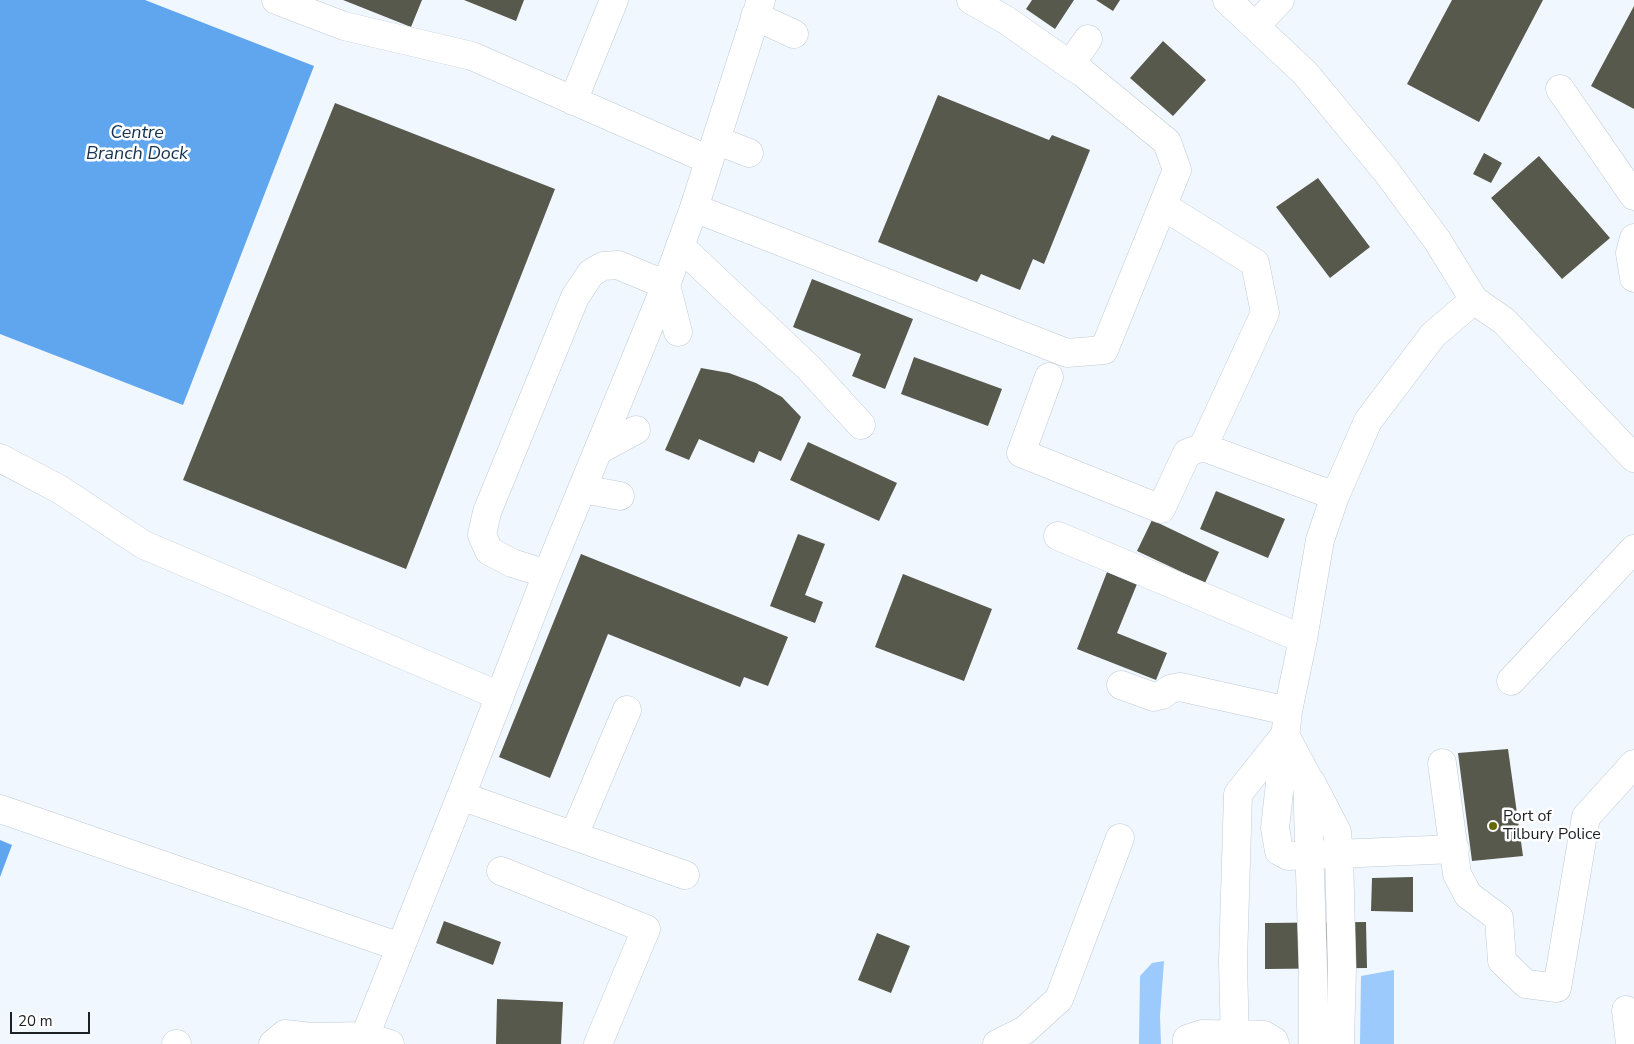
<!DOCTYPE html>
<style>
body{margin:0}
#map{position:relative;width:1634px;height:1044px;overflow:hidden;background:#f1f7fe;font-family:"Nunito Sans",sans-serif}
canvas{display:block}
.scale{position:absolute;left:10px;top:1012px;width:80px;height:22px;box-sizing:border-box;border:2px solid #1d2125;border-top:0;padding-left:6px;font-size:15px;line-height:18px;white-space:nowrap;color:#1d2125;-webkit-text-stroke:4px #fff;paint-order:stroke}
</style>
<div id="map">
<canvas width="1634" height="1044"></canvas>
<div class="scale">20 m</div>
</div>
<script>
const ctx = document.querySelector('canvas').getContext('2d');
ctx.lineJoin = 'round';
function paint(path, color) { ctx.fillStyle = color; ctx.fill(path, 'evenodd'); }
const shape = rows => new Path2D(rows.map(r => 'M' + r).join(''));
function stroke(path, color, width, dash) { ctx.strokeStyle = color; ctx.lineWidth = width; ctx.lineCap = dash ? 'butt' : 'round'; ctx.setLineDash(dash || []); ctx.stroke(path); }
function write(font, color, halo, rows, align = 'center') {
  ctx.font = font + ' "Nunito Sans",sans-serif'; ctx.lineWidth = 5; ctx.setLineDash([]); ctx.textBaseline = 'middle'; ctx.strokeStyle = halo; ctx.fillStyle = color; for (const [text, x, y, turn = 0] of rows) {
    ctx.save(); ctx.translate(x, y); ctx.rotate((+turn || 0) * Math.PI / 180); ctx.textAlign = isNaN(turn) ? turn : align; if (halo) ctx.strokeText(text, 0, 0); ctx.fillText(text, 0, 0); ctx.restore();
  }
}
paint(shape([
 [1164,961,1160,1016,1161,1044,1139,1044,1140,976,1152,963],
 [1394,970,1394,1044,1360,1044,1361,976]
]), '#9ccafc');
paint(shape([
 [0,0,145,0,314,66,183,405,0,334],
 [0,840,12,845,0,877]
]), '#5fa6ef');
paint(shape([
 [343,0,422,0,411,27],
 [464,0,524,0,516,21],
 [1032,0,1074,0,1055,29,1026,9],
 [1096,0,1120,0,1113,11],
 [1452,0,1543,0,1479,122,1407,84],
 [1634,6,1634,109,1591,86],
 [1163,41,1206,80,1173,116,1130,78],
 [938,95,1049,140,1052,135,1090,150,1044,264,1033,259,1020,290,981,274,977,282,878,242],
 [335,103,555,189,406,569,183,480],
 [1484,153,1502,163,1491,183,1473,174],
 [1539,156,1610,238,1562,279,1491,198],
 [1318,178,1370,247,1330,278,1276,207],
 [812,279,913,319,885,389,852,376,861,354,793,327],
 [914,357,1002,389,988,426,901,394],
 [701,368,729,373,756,383,782,397,801,417,781,461,759,451,754,463,699,439,689,460,665,450],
 [808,442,897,483,879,521,790,480],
 [1216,491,1285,519,1268,558,1200,529],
 [1152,520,1219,552,1205,583,1137,551],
 [798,534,825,544,805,595,823,602,815,623,770,606],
 [581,554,788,637,768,686,744,677,740,687,608,634,550,778,499,757],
 [1107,572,1137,584,1117,633,1167,653,1156,680,1077,649],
 [903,574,992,609,964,681,875,647],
 [1508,749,1523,856,1472,861,1458,753],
 [1413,877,1413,912,1371,911,1372,878],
 [444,921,501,942,493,965,436,943],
 [1366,922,1367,968,1265,969,1265,923],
 [877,933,910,946,891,993,858,980],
 [497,999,563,1002,561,1044,496,1044]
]), '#58594d');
const minor = shape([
 [276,0,344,26,472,56,709,160],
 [1227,0,1305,73,1386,171,1437,240,1474,300,1504,321,1634,458],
 [755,16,794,34],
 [1255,26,1280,0],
 [1070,65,1088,39],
 [1560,89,1634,196],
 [573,101,614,0],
 [716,140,749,153],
 [1163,206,1255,263,1265,313,1203,447,1335,496],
 [694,208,1067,353,1104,350,1177,170,1167,142,1083,73,1070,65,1006,20,971,0],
 [1634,238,1630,253,1634,278],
 [680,246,809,368,861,425],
 [1049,377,1021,453,1161,509,1187,453,1203,447],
 [599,450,636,430],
 [0,458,59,489,144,545,500,696],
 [582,489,620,496],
 [1058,536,1303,639],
 [547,574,512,563,489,551,482,535,487,512,575,297,591,273,603,266,618,265,666,285,678,332],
 [1511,681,1634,549],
 [1121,685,1154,697,1162,695,1170,689,1180,687,1288,711],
 [1285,735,1307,776,1313,969,1313,1044],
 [1442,763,1457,874,1468,895,1499,918,1502,961,1526,984,1557,988,1586,817,1634,764],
 [1311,782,1337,832,1339,855,1342,968,1340,1044],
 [461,796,685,875],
 [0,809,400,947],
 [574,835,627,710],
 [1455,849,1288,856,1279,851,1275,828,1288,711,1303,639,1320,540,1335,496,1368,421,1433,335,1474,300],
 [501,871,646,929,598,1044],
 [1626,1010,1630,1044],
 [176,1044,177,1044],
 [273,1044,285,1034,311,1037,365,1036,390,1044],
 [359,1044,365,1036,461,796,547,574,666,285,694,208,761,0],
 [997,1044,1025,1030,1059,999,1120,838],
 [1187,1044,1187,1039,1202,1034,1264,1035,1274,1041,1275,1044],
 [1235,1044,1233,961,1238,794,1285,735]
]);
stroke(minor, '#bfcad5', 29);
stroke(minor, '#fff', 28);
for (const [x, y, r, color] of [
 [1493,826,5,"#646702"]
]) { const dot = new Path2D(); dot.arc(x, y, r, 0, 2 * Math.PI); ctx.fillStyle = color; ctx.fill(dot); stroke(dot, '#fff', 2); }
write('16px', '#1d2125', '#fff', [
 ["Port of",1503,817],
 ["Tilbury Police",1503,835]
], 'left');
write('italic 18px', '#14324f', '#fff', [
 ["Centre",137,134],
 ["Branch Dock",137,155]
]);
</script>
